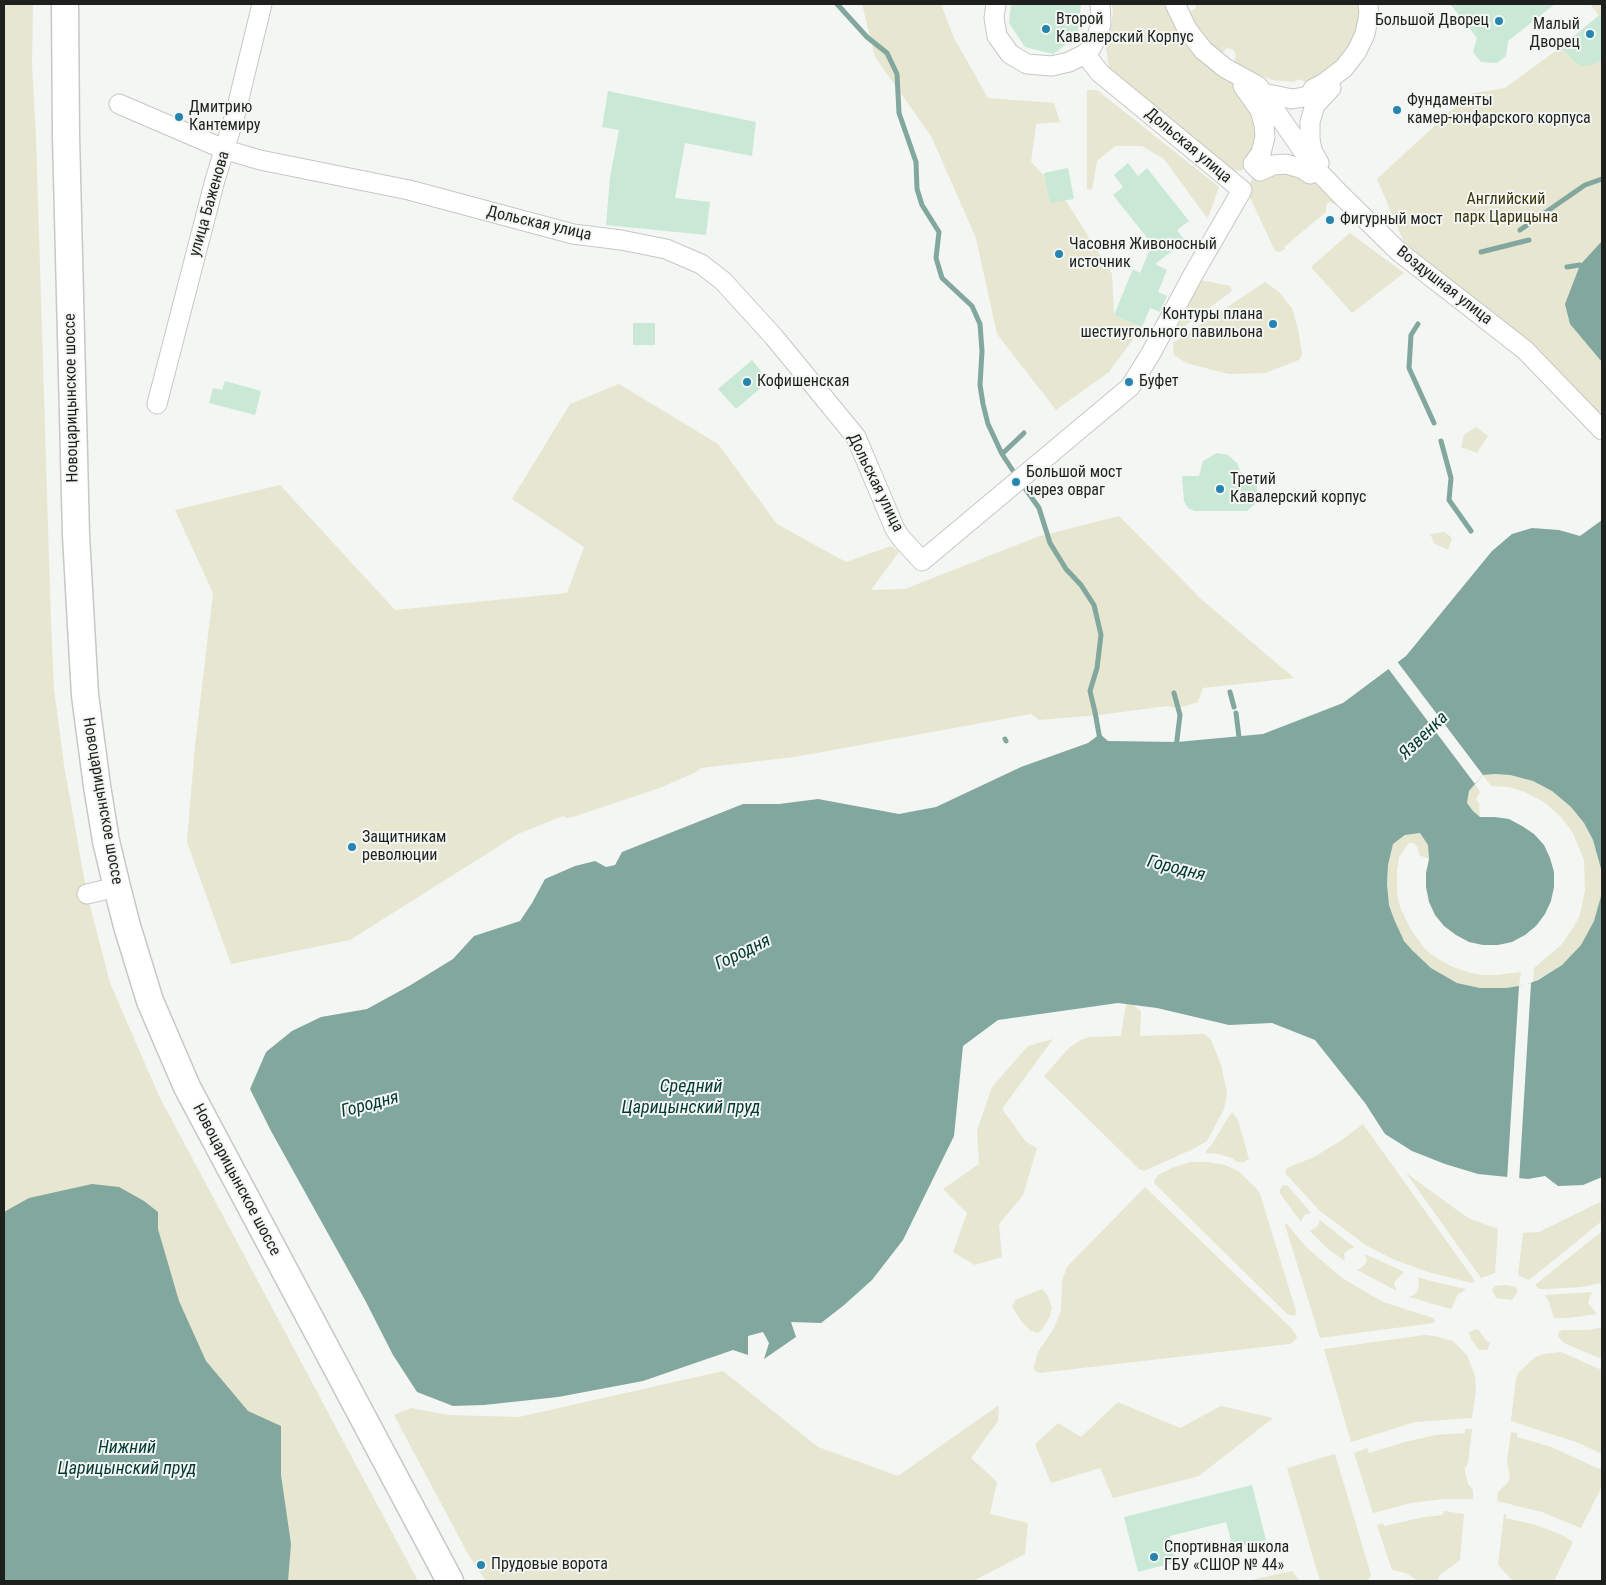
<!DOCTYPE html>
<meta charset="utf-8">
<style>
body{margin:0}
#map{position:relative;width:1606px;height:1585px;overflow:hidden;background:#f3f6f2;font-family:"Roboto Condensed",sans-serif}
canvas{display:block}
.frame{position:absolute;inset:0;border:5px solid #1e201e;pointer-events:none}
</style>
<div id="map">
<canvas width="1606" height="1585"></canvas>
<div class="frame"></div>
</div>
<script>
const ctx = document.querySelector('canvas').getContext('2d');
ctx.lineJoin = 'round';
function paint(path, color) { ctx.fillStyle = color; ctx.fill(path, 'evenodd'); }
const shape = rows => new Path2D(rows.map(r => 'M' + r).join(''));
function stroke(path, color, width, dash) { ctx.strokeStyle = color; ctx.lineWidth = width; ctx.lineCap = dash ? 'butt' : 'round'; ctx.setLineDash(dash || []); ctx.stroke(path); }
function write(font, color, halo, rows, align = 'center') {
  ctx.font = font + ' "Roboto Condensed",sans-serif'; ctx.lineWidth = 4; ctx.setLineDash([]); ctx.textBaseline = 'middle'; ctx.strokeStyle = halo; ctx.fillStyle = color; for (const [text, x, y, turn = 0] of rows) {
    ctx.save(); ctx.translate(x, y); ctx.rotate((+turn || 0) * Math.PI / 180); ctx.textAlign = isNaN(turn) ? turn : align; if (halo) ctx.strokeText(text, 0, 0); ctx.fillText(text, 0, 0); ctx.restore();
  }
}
paint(shape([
 [4,4,33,4,32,64,36,138,51,623,54,689,64,765,87,894,110,983,159,1096,418,1581,4,1581],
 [862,4,941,4,954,38,988,98,1054,103,1060,122,1036,124,1031,162,1061,193,1112,274,1114,315,1142,327,1109,372,1056,410,997,334,976,238,931,136,875,57],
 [1112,4,1168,4,1234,83,1264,125,1246,168,1240,171,1232,170,1109,68,1106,48,1110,35,1113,12],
 [1195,4,1360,4,1361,16,1357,36,1350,50,1328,71,1305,82,1299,79,1294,82,1272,80,1233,63,1236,56,1234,50,1227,48,1220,55,1205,40,1187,14,1196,8],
 [1590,4,1602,4,1602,430,1406,247,1377,179,1469,94,1505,88,1561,47,1599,15],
 [1087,90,1097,90,1219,187,1208,218,1204,214,1164,159,1142,146,1115,146,1097,161,1092,189,1087,190],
 [1260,171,1310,174,1336,204,1336,205,1330,202,1326,204,1326,212,1284,247,1285,249,1280,252,1275,251,1274,249,1247,191,1249,185,1254,177],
 [1350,233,1404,273,1352,313,1311,267],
 [1195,279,1230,286,1232,291,1170,337],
 [1265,282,1279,292,1292,308,1298,329,1302,354,1299,360,1265,373,1229,374,1186,363,1174,355,1173,343],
 [619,384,718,444,777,524,846,562,891,546,899,552,871,590,905,589,1037,537,1119,516,1201,599,1294,678,1203,688,1198,702,1178,708,1167,706,1099,715,1039,720,1031,714,794,757,701,768,694,773,662,787,576,816,567,818,563,816,518,834,350,940,231,964,187,842,195,746,213,593,175,510,280,485,395,610,567,593,584,547,512,499,570,404],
 [1476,427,1488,436,1477,453,1461,447,1464,435],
 [1445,532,1452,538,1448,550,1435,544,1430,534],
 [1495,774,1510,775,1533,781,1552,791,1571,807,1584,823,1593,840,1601,869,1601,896,1594,921,1581,945,1562,965,1533,982,1534,968,1561,945,1573,928,1580,915,1585,890,1584,860,1573,833,1561,817,1544,802,1525,792,1509,787,1491,786,1483,775],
 [1475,784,1480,792,1476,799,1479,803,1480,817,1473,811,1467,803,1469,791],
 [1420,833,1428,844,1429,859,1419,855,1418,848,1414,843,1409,843,1399,857,1397,870,1397,893,1400,907,1411,930,1425,949,1436,958,1453,967,1470,973,1483,975,1496,975,1521,972,1519,986,1506,988,1480,988,1457,983,1431,968,1412,950,1404,941,1394,919,1389,905,1387,884,1388,865,1393,844,1406,835],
 [1127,998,1141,1012,1140,1036,1205,1034,1211,1040,1221,1065,1227,1093,1224,1109,1207,1141,1193,1149,1144,1171,1139,1169,1044,1076,1070,1047,1081,1040,1090,1037,1121,1036],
 [1053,1039,1002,1109,1026,1142,1037,1148,1023,1195,999,1224,1002,1257,975,1265,953,1252,967,1213,943,1189,979,1164,977,1131,992,1087,1028,1046],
 [1233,1113,1238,1120,1249,1159,1244,1162,1237,1162,1232,1158,1219,1154,1206,1153,1206,1151,1213,1143,1230,1114],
 [1363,1124,1475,1281,1472,1283,1428,1272,1395,1260,1367,1246,1320,1211,1285,1173,1286,1169,1289,1167,1314,1157,1342,1140],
 [1190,1162,1208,1162,1225,1165,1238,1171,1256,1188,1260,1194,1296,1311,1295,1316,1287,1314,1155,1184,1154,1182,1158,1175,1172,1168],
 [1406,1173,1468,1218,1498,1229,1495,1273,1481,1278],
 [1283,1185,1288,1186,1311,1213,1304,1215,1301,1222,1279,1192],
 [1145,1187,1291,1328,1297,1336,1296,1339,1292,1343,1289,1344,1039,1373,1034,1370,1034,1366,1038,1352,1053,1330,1061,1311,1062,1281,1067,1267],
 [1602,1201,1602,1221,1529,1280,1518,1275,1523,1233,1539,1232],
 [1320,1220,1354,1247,1347,1251,1344,1254,1345,1261,1328,1249,1310,1231,1318,1226],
 [1286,1223,1306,1247,1342,1278,1383,1302,1433,1318,1435,1321,1433,1323,1320,1338,1285,1225],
 [1602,1231,1602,1283,1581,1287,1546,1289,1539,1289,1535,1285],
 [1365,1254,1404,1272,1395,1281,1394,1285,1397,1291,1357,1270,1362,1267,1366,1263,1367,1260],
 [1417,1277,1439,1283,1466,1289,1458,1294,1451,1309,1409,1297,1415,1294,1418,1290,1419,1281],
 [1506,1285,1516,1287,1518,1291,1512,1300,1496,1298,1492,1290,1495,1286],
 [1042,1289,1048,1296,1052,1308,1050,1316,1043,1328,1038,1333,1031,1331,1022,1322,1012,1307,1015,1300],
 [1593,1292,1590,1296,1588,1303,1597,1314,1568,1318,1554,1318,1549,1302,1545,1295],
 [1602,1327,1602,1359,1564,1343,1558,1336,1558,1333,1562,1330,1589,1330],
 [1478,1329,1485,1339,1490,1343,1487,1350,1479,1350,1471,1339,1469,1332],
 [1425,1335,1435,1336,1453,1341,1467,1355,1475,1376,1476,1391,1472,1418,1415,1422,1351,1442,1324,1349],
 [1561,1352,1602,1370,1602,1454,1579,1443,1511,1421,1516,1378,1519,1372,1534,1358,1543,1354],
 [723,1371,818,1447,898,1476,999,1405,998,1421,971,1458,997,1482,990,1514,1028,1523,1025,1554,973,1581,486,1581,469,1556,394,1415,411,1408,448,1415,519,1417],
 [1118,1402,1180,1428,1221,1406,1273,1418,1199,1476,1113,1498,1100,1468,1051,1483,1035,1444,1058,1423,1081,1437],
 [1465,1429,1472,1429,1468,1463,1465,1468,1465,1473,1468,1484,1473,1490,1473,1499,1442,1499,1411,1503,1373,1513,1354,1453,1367,1448,1369,1453,1405,1442,1435,1435,1465,1433],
 [1511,1432,1517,1433,1517,1437,1551,1447,1599,1469,1602,1467,1602,1486,1581,1528,1542,1512,1497,1501,1498,1492,1509,1481,1510,1476,1507,1462],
 [1335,1454,1371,1575,1367,1581,1320,1581,1287,1468],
 [1444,1511,1464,1514,1460,1560,1439,1576,1438,1581,1418,1581,1406,1573,1392,1570,1377,1525,1382,1523,1385,1526,1424,1517,1443,1515],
 [1504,1514,1506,1514,1506,1518,1536,1525,1562,1535,1573,1542,1554,1581,1513,1581,1498,1565],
 [1292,1571,1300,1581,1246,1581,1255,1579]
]), '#e7e6d0');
paint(shape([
 [1602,241,1602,362,1570,324,1565,304,1580,265],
 [1602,520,1602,1177,1583,1185,1558,1186,1545,1176,1528,1179,1478,1174,1445,1164,1412,1151,1385,1134,1365,1103,1315,1040,1272,1023,1229,1025,1157,1008,1118,1003,998,1020,963,1046,954,1136,903,1240,872,1280,843,1306,821,1323,791,1322,796,1337,764,1359,769,1343,763,1332,748,1336,748,1355,733,1350,643,1381,558,1397,484,1405,453,1406,417,1392,393,1355,365,1300,271,1131,250,1089,266,1052,292,1031,321,1017,367,1009,409,986,453,959,474,936,520,921,532,903,545,879,575,866,595,861,606,867,615,865,622,852,743,804,779,804,818,799,899,814,936,807,1021,767,1088,743,1100,734,1108,741,1177,742,1263,734,1343,703,1406,656,1492,551,1512,534,1532,528,1559,530,1580,536],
 [1495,774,1510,775,1533,781,1552,791,1571,807,1584,823,1593,840,1601,869,1601,896,1594,921,1581,945,1562,965,1538,980,1525,985,1506,988,1480,988,1457,983,1431,968,1412,950,1404,941,1394,919,1389,905,1387,884,1388,865,1393,844,1405,835,1420,833,1428,845,1429,859,1426,873,1426,887,1429,902,1435,915,1444,926,1456,935,1469,942,1483,945,1498,945,1512,942,1525,935,1536,926,1545,914,1551,901,1554,887,1554,872,1550,858,1544,845,1534,834,1522,826,1509,819,1495,817,1480,817,1473,811,1467,803,1469,791,1483,775],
 [92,1184,119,1187,144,1201,158,1212,158,1229,179,1301,206,1361,248,1411,281,1426,281,1475,291,1544,288,1581,4,1581,4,1212,29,1198]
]), '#82a79e');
paint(shape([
 [1396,660,1483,775,1475,784,1387,667],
 [1531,983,1519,1181,1507,1180,1519,986]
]), '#f3f6f2');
stroke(shape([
 [837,4,867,37,887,53,897,74,899,113,916,162,917,189,922,205,939,232,936,258,942,278,972,306,980,324,982,351,980,385,983,404,988,424,1002,454,1017,477],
 [1520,230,1585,185,1602,179],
 [1481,252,1529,240],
 [1567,267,1580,265],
 [1418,324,1411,335,1409,368,1434,423],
 [1441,441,1451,478,1449,500,1471,531],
 [1002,454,1024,433],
 [1022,484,1039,508,1050,543,1066,569,1081,585,1094,605,1101,635,1097,668,1090,691,1095,712,1100,740],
 [1230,692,1234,707],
 [1174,693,1180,715,1176,748],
 [1236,713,1239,737],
 [1005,739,1006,741]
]), '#82a79e', 5);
paint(shape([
 [1011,4,1081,4,1078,36,1053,54,1025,47,1009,23],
 [1450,4,1555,4,1508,41,1506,56,1497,63,1481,62,1473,52,1477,38],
 [1602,13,1602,60,1589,66,1582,66,1575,62,1561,47],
 [608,91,756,122,752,156,685,143,675,198,710,202,706,235,606,225,610,177,619,130,602,127],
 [1128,163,1138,176,1147,168,1189,221,1177,230,1185,241,1155,264,1167,270,1158,292,1167,296,1160,312,1150,308,1142,327,1114,315,1133,269,1140,273,1152,244,1113,195,1123,187,1114,175],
 [1068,168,1074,199,1050,203,1044,173],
 [633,323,655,323,655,345,633,345],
 [752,360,769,381,736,409,718,389],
 [225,381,261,391,255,415,209,403,213,388,222,390],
 [1217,453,1228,455,1237,463,1242,475,1257,474,1257,502,1247,511,1195,511,1188,508,1184,501,1182,476,1199,476,1203,461],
 [1252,1485,1266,1540,1233,1548,1226,1522,1170,1536,1176,1562,1138,1572,1124,1517]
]), '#c9e9d6');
const street = shape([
 [996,4,994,18,997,36,1010,54,1027,64,1052,66,1069,62,1085,54,1091,48,1096,39,1101,24,1100,4],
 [1175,4,1187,29,1203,50,1225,68,1258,86,1315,168,1341,195,1398,251,1525,350,1602,430],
 [1243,86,1263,93,1292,99,1304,97,1331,88,1315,105,1310,122,1310,139,1312,150,1319,163,1310,174,1303,169,1286,164,1273,165,1260,171,1253,164,1261,153,1265,137,1264,125,1260,110,1243,86],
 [1313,89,1323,84,1344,68,1357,51,1365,34,1369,14,1368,4],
 [119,104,226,150,260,160,409,190,573,234,621,240,666,249,701,264,723,281,774,337,856,437,895,529,901,538,922,561,1130,387,1150,355,1194,273,1242,190,1100,73,1085,54],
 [157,404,215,180,235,115,262,4],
 [87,894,117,887]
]);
const secondary = shape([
 [65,4,66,136,76,535,81,625,85,695,97,786,106,841,117,887,127,926,150,1001,187,1087,450,1581]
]);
stroke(street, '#c5c8c4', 21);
stroke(secondary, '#c5c8c4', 29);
stroke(street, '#fff', 19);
stroke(secondary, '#fff', 26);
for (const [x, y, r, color] of [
 [1499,21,5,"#2585b0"],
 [1046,29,5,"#2585b0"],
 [1590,34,5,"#2585b0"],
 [1397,110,5,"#2585b0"],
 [179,117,5,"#2585b0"],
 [1330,220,5,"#2585b0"],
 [1059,254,5,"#2585b0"],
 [1273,324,5,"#2585b0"],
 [747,382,5,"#2585b0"],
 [1129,382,5,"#2585b0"],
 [1016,482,5,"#2585b0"],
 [1220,489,5,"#2585b0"],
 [352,847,5,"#2585b0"],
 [1154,1557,5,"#2585b0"],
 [481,1565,5,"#2585b0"]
]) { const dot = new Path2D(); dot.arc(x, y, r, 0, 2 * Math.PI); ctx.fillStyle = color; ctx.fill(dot); stroke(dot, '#f3f6f2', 2); }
write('16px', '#1e201e', '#f3f6f2', [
 ["Второй",1056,20],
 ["Кавалерский Корпус",1056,38],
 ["Большой Дворец",1489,21,"right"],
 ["Малый",1580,25,"right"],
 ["Дворец",1580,43,"right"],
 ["Фундаменты",1407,101],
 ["камер-юнфарского корпуса",1407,119],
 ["Дмитрию",189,108],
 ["Кантемиру",189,126],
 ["Фигурный мост",1340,220],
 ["Часовня Живоносный",1069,245],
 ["источник",1069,263],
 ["Контуры плана",1263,315,"right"],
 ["шестиугольного павильона",1263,333,"right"],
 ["Кофишенская",757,382],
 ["Буфет",1139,382],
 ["Большой мост",1026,473],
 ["через овраг",1026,491],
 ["Третий",1230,480],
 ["Кавалерский корпус",1230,498],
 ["Защитникам",362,838],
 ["революции",362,856],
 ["Спортивная школа",1164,1548],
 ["ГБУ «СШОР № 44»",1164,1566],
 ["Прудовые ворота",491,1565]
], 'left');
write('16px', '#1e201e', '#f3f6f2', [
 ["Дольская улица",1188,146,40],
 ["улица Баженова",210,204,-74],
 ["Дольская улица",539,224,13],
 ["Воздушная улица",1444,286,38],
 ["Новоцарицынское шоссе",72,398,-91],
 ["Дольская улица",875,483,64],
 ["Новоцарицынское шоссе",102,801,80],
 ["Новоцарицынское шоссе",236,1180,62]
]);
write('16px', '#37340b', '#f3f6f2', [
 ["Английский",1506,200],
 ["парк Царицына",1506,218]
]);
write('italic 18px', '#003a31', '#f3f6f2', [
 ["Язвенка",1424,736,-44],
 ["Городня",1176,869,14],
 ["Городня",743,953,-26],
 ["Средний",691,1087],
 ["Царицынский пруд",691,1108],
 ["Городня",370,1105,-15],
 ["Нижний",127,1448],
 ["Царицынский пруд",127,1469]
]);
</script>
